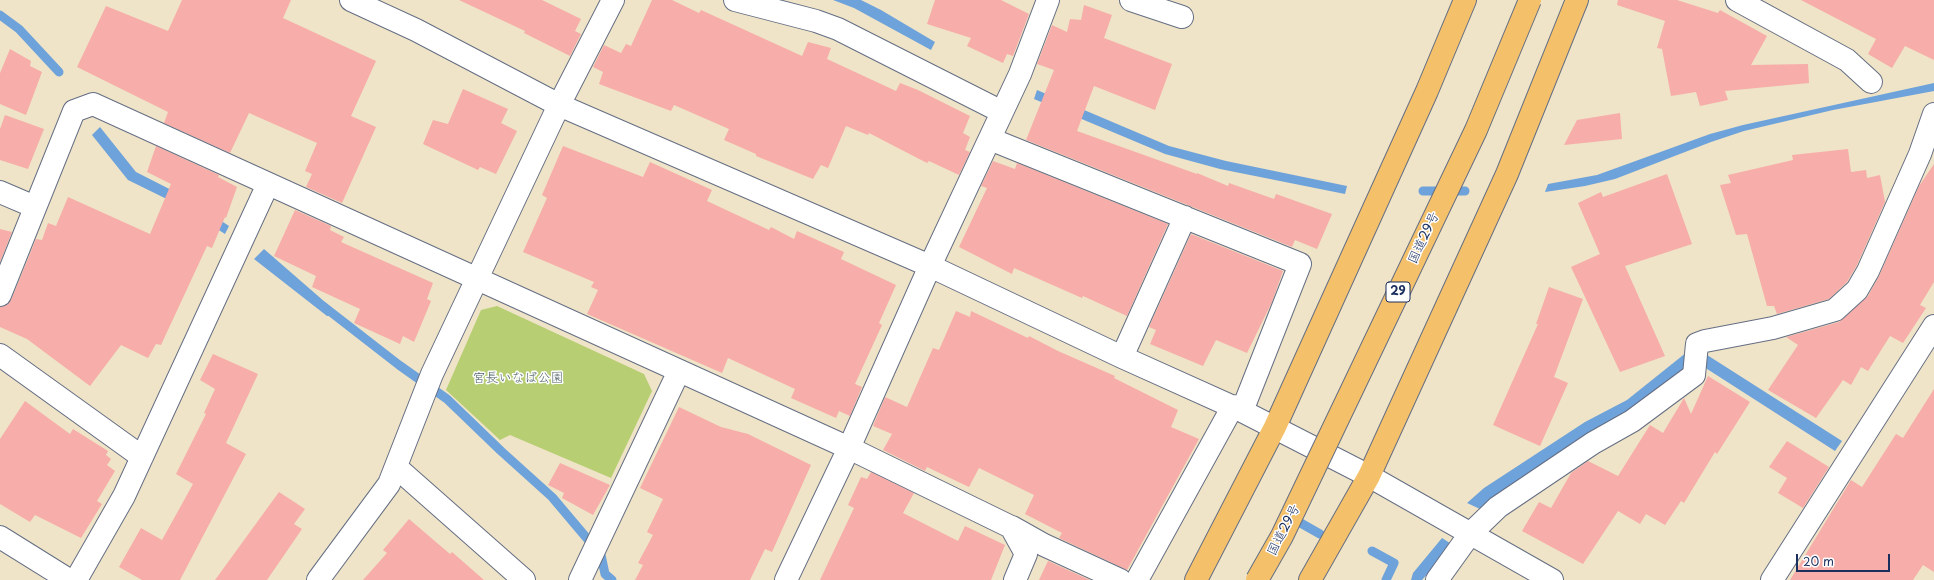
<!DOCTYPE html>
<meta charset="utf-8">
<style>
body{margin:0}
#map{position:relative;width:1934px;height:580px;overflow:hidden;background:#efe4c7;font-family:"Playpen Sans",sans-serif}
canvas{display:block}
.scale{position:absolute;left:1796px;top:554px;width:94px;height:18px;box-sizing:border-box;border:2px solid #1b2f5e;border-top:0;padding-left:5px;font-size:12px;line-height:14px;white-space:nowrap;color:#1b2f5e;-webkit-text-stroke:3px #fff;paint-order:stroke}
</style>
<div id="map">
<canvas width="1934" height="580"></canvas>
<div class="scale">20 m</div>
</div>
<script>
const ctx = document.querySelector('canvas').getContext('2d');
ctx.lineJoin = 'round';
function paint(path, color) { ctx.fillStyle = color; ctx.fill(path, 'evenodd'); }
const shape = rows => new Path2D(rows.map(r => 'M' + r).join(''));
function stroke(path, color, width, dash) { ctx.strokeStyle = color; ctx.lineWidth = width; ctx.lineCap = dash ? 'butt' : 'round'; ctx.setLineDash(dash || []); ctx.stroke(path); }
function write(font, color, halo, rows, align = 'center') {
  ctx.font = font + ' "Playpen Sans","Klee One",sans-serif'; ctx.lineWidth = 3; ctx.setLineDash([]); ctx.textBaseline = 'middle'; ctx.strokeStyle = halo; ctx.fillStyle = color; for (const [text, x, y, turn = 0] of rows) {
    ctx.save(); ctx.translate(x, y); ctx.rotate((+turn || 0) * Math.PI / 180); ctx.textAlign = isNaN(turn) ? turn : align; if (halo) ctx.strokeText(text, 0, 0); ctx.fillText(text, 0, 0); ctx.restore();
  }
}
paint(shape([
 [497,306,644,374,652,391,611,478,510,435,500,440,446,390,481,310]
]), '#b7ce73');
paint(shape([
 [833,0,861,0,881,10,935,42,931,50,854,8],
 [1934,83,1934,91,1833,110,1744,131,1711,142,1615,179,1585,186,1545,192,1548,184,1597,175,1710,134,1743,125],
 [1037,90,1169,146,1226,161,1347,186,1345,194,1220,169,1165,154,1034,99],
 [100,127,136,172,187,198,229,226,225,234,183,207,128,180,92,135],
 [264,249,333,309,331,316,327,316,254,259],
 [1687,352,1704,353,1842,441,1835,451,1704,367,1480,509,1467,503,1484,488,1585,422,1627,400],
 [1442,538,1453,545,1422,580,1411,580,1413,573]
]), '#6ea2da');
stroke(shape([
 [0,15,19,29,59,72],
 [1423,191,1465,191],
 [323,306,399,365,447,399,501,451,552,497,601,555,605,574,612,580],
 [1290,517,1320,534],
 [1372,551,1394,563,1386,580]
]), '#6ea2da', 9);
paint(shape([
 [182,0,291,0,283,18,376,61,351,116,376,127,342,203,306,187,312,174,305,171,317,143,249,113,230,153,164,123,168,112,77,67,106,6,168,31],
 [459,0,542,0,581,19,575,31,581,34,570,56,524,33,525,31],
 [652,0,672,0,699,13,701,10,802,56,808,42,831,48,827,59,896,91,900,83,918,90,970,116,963,133,970,137,965,150,970,152,959,175,929,161,927,163,869,133,868,135,846,126,828,168,821,165,813,179,756,156,756,154,724,140,729,129,674,105,671,111,599,84,603,72,593,67,604,45,621,53,626,44,631,46],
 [935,0,1001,0,1029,14,1013,56,1007,54,1003,63,967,46,971,38,927,24],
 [1618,0,1677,0,1718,13,1720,10,1767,36,1751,65,1808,64,1809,83,1725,91,1728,100,1700,106,1696,92,1671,96,1662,49,1657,48,1665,21,1617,5],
 [1801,0,1934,0,1934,60,1905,46,1892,68,1868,54,1876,39],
 [1084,5,1112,15,1104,38,1172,64,1155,110,1094,86,1077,131,1197,174,1197,173,1228,186,1229,183,1274,199,1276,194,1332,214,1317,249,1295,240,1292,247,1026,140,1054,70,1037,64,1052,25,1067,32,1070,19,1081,20],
 [10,49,31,61,30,66,42,72,26,115,0,104,0,73],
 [463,89,508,109,501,123,517,131,496,174,480,167,478,170,423,144,433,120,448,124],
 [1620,113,1622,139,1564,145,1577,120],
 [5,115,44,129,28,169,0,160,0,129],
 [156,146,219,175,218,177,237,187,226,218,225,217,212,248,207,246,161,345,156,344,148,358,121,345,90,386,27,339,0,327,0,307,7,305,11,300,36,239,42,240,48,223,56,226,68,197,150,234,171,184,147,172],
 [563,146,643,177,650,162,712,190,707,201,769,230,771,227,794,239,797,231,844,252,841,259,896,285,879,323,882,325,855,384,862,387,850,416,839,411,836,418,791,398,795,389,728,358,722,373,587,314,598,290,591,287,594,282,523,252,547,198,542,195],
 [1848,149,1851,172,1866,170,1867,178,1880,175,1885,202,1857,265,1847,282,1829,299,1777,314,1774,306,1767,306,1747,234,1736,235,1720,185,1731,183,1728,175,1793,160,1792,155],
 [993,161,1015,169,1017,163,1168,224,1127,316,1083,296,1082,298,1014,268,1012,274,959,247,987,188,981,186],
 [1934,164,1934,282,1920,305,1926,308,1903,343,1890,336,1868,371,1861,367,1851,385,1843,380,1816,418,1768,390,1798,345,1786,337,1839,322,1868,296,1879,276,1919,186],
 [1667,174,1692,244,1625,266,1665,356,1620,372,1571,267,1600,254,1578,203,1601,192,1603,197],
 [295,210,331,226,330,230,344,237,341,242,433,283,427,299,431,301,414,342,403,336,400,344,354,323,360,309,312,287,316,276,274,256],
 [0,229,12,232,0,262],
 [1191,234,1283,271,1272,302,1247,353,1216,340,1203,366,1150,344,1156,330,1149,327],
 [1549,287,1583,299,1554,377,1568,383,1540,446,1493,425,1538,324,1536,324],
 [956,311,970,317,971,311,1028,338,1029,336,1058,351,1115,376,1114,378,1178,410,1171,427,1199,439,1127,570,1059,538,1062,533,1025,514,1034,495,979,468,969,487,927,467,925,471,883,450,892,434,873,426,885,397,907,407,933,348,939,350],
 [213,354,258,374,226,443,246,454,180,580,142,580,119,567,141,528,162,540,193,484,176,474,206,414,204,413,215,389,200,380],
 [1708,376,1750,402,1717,454,1715,452,1684,503,1681,501,1665,525,1646,514,1640,524,1618,511,1583,564,1522,531,1539,502,1551,508,1571,473,1588,461,1618,476,1650,425,1663,433,1684,398,1691,414],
 [1934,389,1934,572,1923,565,1913,580,1790,580,1851,480,1862,487,1896,434,1903,438],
 [25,401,70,434,73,429,108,451,106,455,111,459,107,465,115,471,97,501,102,504,81,538,35,515,30,522,0,504,0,439],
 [679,407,721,427,748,434,811,465,772,552,765,549,750,580,635,580,643,565,638,563,653,535,647,532,663,499,640,488],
 [1787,441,1829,467,1803,508,1778,493,1787,478,1769,467],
 [560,463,610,485,593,515,562,498,564,493,548,485],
 [871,472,914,493,903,513,958,541,965,526,1005,545,991,580,820,580,854,508,848,505,861,477,867,479],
 [279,492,305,509,294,524,302,529,267,580,215,580],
 [409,519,450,554,452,552,484,580,363,580,387,553,383,550],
 [1048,561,1090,580,1039,580]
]), '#f7ada9');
const street = shape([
 [351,0,416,30,559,105,930,266,1122,357,1242,411,1369,476,1552,580],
 [735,0,816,21,838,29,1002,112],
 [1131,0,1182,17],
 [1737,0,1847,60,1871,82],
 [990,139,1300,264,1242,411],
 [0,192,35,207],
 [0,295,74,111,93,104,849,448,1011,527,1026,554,1015,580],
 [0,355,142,457],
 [1122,357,1185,217],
 [396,467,524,580],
 [1012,527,1044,545,1120,580],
 [0,537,69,580],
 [76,580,124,496,268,184],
 [318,580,389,484,432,374,559,105,613,0],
 [580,580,679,371],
 [786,580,849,448,930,266,1020,74,1048,0],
 [1137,580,1233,406],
 [1437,580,1470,534,1498,507,1593,443,1632,421,1694,375,1697,344,1705,341,1773,328,1835,310,1857,290,1868,271,1920,154,1934,114],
 [1772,580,1934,326]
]);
const highway = shape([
 [1196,580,1275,427,1427,91,1465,0],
 [1310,580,1369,476,1507,174,1577,0]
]);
stroke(street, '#656e83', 24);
stroke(highway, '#656e83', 24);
stroke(street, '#fff', 22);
stroke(highway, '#f4c16a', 22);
const highwayBridge = shape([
 [1257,580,1282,536,1476,130,1530,0]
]);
stroke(highwayBridge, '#656e83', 24, []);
stroke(highwayBridge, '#f4c16a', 22);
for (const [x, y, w] of [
 [1398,292,24]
]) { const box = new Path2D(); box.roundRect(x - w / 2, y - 10, w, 20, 3); ctx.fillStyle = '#fff'; ctx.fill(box); stroke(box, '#1b2f5e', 1); }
write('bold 12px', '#1b2f5e', null, [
 ["29",1398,292]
]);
write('13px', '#1b2f5e', '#fff', [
 ["国道29号",1424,238,-65],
 ["国道29号",1284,530,-63]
]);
write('13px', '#4a5f64', '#fff', [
 ["宮長いなば公園",518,378]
]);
</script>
